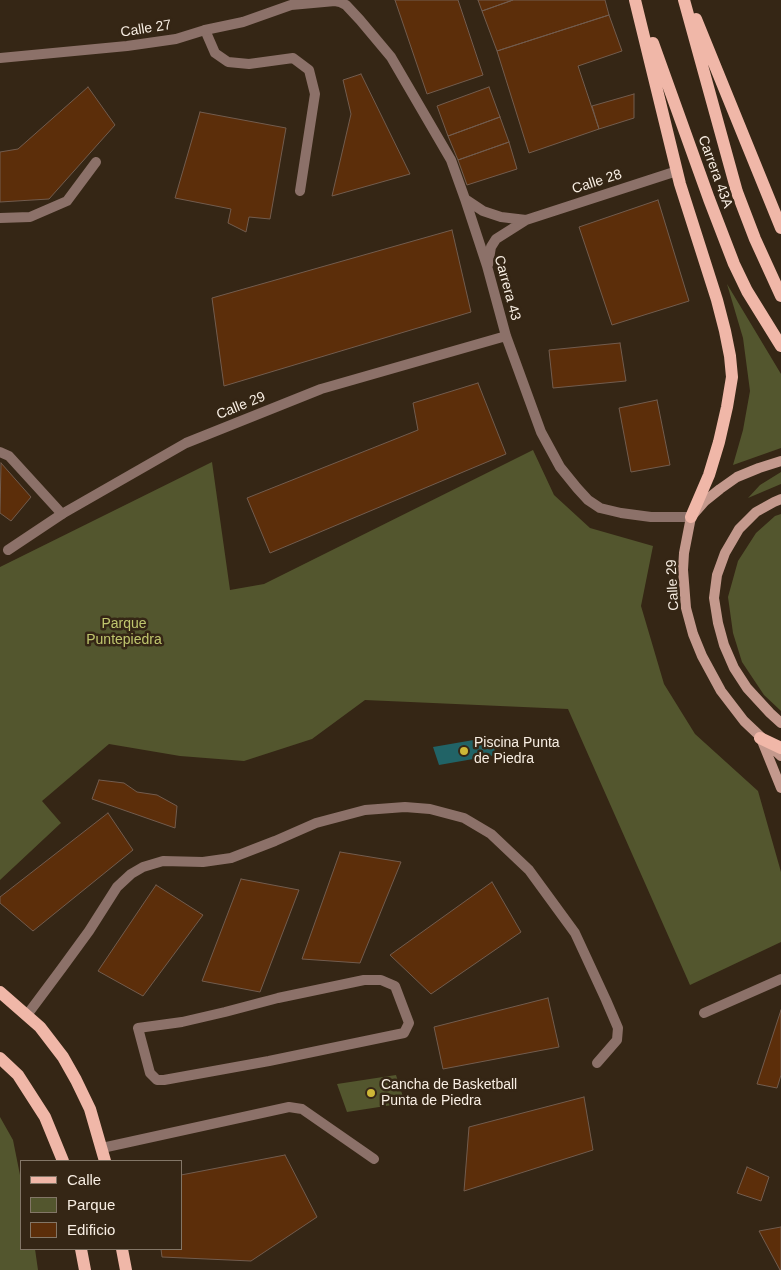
<!DOCTYPE html>
<style>
body{margin:0}
#map{position:relative;width:781px;height:1270px;overflow:hidden;background:#352615;font-family:Arial,sans-serif}
canvas{display:block}
.legend{position:absolute;left:20px;top:1160px;width:162px;height:90px;box-sizing:border-box;background:#352615;border:1px solid #837667;margin:0;padding:6px 9px;list-style:none;font-size:15px;color:#f8eee3}
.legend li{display:flex;align-items:center;gap:10px;height:25px}
.legend b{width:25px;border:1px solid #837667}
</style>
<div id="map">
<canvas width="781" height="1270"></canvas>
<ul class="legend">
<li><b style="height:6px;background:#f0b7a8"></b>Calle</li>
<li><b style="height:14px;background:#53562e"></b>Parque</li>
<li><b style="height:14px;background:#5c2e0a"></b>Edificio</li>
</ul>
</div>
<script>
const ctx = document.querySelector('canvas').getContext('2d');
ctx.lineJoin = 'round';
function paint(path, color) { ctx.fillStyle = color; ctx.fill(path, 'evenodd'); }
const shape = rows => new Path2D(rows.map(r => 'M' + r).join(''));
function stroke(path, color, width, dash) { ctx.strokeStyle = color; ctx.lineWidth = width; ctx.lineCap = dash ? 'butt' : 'round'; ctx.setLineDash(dash || []); ctx.stroke(path); }
function write(font, color, halo, rows, align = 'center') {
  ctx.font = font + ' Arial,sans-serif'; ctx.lineWidth = 5; ctx.setLineDash([]); ctx.textBaseline = 'middle'; ctx.strokeStyle = halo; ctx.fillStyle = color; for (const [text, x, y, turn = 0] of rows) {
    ctx.save(); ctx.translate(x, y); ctx.rotate((+turn || 0) * Math.PI / 180); ctx.textAlign = isNaN(turn) ? turn : align; if (halo) ctx.strokeText(text, 0, 0); ctx.fillText(text, 0, 0); ctx.restore();
  }
}
paint(shape([
 [727,284,781,374,781,448,733,465,743,430,750,391,743,338],
 [533,450,554,495,590,528,653,546,641,606,664,684,695,734,758,791,781,872,781,942,690,985,568,709,365,700,312,739,244,761,180,756,109,744,42,801,61,823,0,880,0,567,212,462,230,590,264,584],
 [781,472,781,484,748,498,760,485],
 [781,514,781,711,764,695,742,662,733,633,728,597,738,561,756,533,775,516],
 [396,1075,405,1103,347,1112,337,1084],
 [0,1117,13,1140,21,1180,21,1249,35,1249,38,1270,0,1270]
]), '#53562e');
paint(shape([
 [491,737,496,755,439,765,433,747]
]), '#216366');
const building = shape([
 [395,0,458,0,483,75,427,94,395,0],
 [478,0,513,0,482,11,478,0],
 [513,0,605,0,609,15,497,51,482,11,513,0],
 [609,15,622,51,578,66,599,129,529,153,497,51,609,15],
 [361,74,410,174,332,196,351,114,343,80,361,74],
 [88,87,115,125,49,199,0,202,0,152,18,149,88,87],
 [489,87,500,117,448,136,437,106,489,87],
 [634,94,634,118,599,129,592,106,634,94],
 [200,112,286,128,270,219,249,217,246,232,228,223,231,209,175,198,200,112],
 [500,117,509,142,458,160,448,136,500,117],
 [509,142,517,169,467,185,458,160,509,142],
 [658,200,689,301,612,325,579,227,658,200],
 [452,230,471,312,224,386,212,298,452,230],
 [620,343,626,381,553,388,549,350,620,343],
 [478,383,506,454,270,553,247,498,418,430,413,403,478,383],
 [657,400,670,465,631,472,619,408,657,400],
 [1,463,31,497,11,521,0,513,1,463],
 [99,780,124,783,137,792,157,795,177,806,175,828,92,799,99,780],
 [108,813,133,850,33,931,0,903,0,897,108,813],
 [340,852,401,862,360,963,302,959,340,852],
 [241,879,299,890,260,992,202,981,241,879],
 [492,882,521,932,431,994,390,955,492,882],
 [156,885,203,915,143,996,98,971,156,885],
 [548,998,559,1047,443,1069,434,1027,548,998],
 [781,1010,781,1075,777,1088,757,1084,781,1010],
 [584,1097,593,1150,464,1191,469,1127,584,1097],
 [285,1155,317,1217,251,1261,162,1257,161,1249,181,1249,181,1175,285,1155],
 [747,1167,769,1177,761,1201,737,1193,747,1167],
 [781,1227,781,1270,780,1270,759,1231,781,1227]
]);
paint(building, '#5c2e0a');
stroke(building, '#725c4e', 1);
stroke(shape([
 [205,30,215,53,228,62,249,64,293,58,309,70,315,94,300,191],
 [0,218,30,217,67,201,96,162],
 [0,452,9,456,62,514],
 [364,980,381,980,395,986,409,1023,404,1033,269,1061,164,1080,157,1080,150,1073,138,1028,182,1022,225,1012,278,998,364,980],
 [27,1015,62,968,89,931,117,887,131,874,143,867,163,861,203,862,231,858,275,841,316,823,365,810,405,807,430,809,464,818,491,834,529,870,575,933,606,1000,618,1028,617,1040,597,1063],
 [102,1148,289,1107,302,1109,374,1159]
]), '#8c7169', 10);
stroke(shape([
 [0,58,127,46,176,39,205,30,243,22,291,5,335,1,340,2,346,5,360,20,391,57,451,160,465,199,487,266,506,336,541,432,560,467,577,488,588,500,600,508,621,513,651,517,691,517],
 [465,199,483,211,501,217,526,220],
 [488,265,491,247,496,239,526,220,677,171],
 [8,550,62,514,186,443,321,389,506,336],
 [704,1013,781,979]
]), '#8c7169', 10);
stroke(shape([
 [781,461,759,468,737,477,720,489,705,501,691,517,684,553,683,570,686,608,693,634,702,656,721,691,744,721,781,756],
 [781,499,774,502,756,512,739,529,725,553,717,575,714,598,718,623,724,645,734,668,747,688,770,713,781,723],
 [762,741,781,788]
]), '#c4998d', 10);
stroke(shape([
 [635,0,680,184,717,300,725,331,730,356,732,377,727,407,719,442,709,475,691,517],
 [684,0,737,192,755,239,781,296],
 [696,19,781,228],
 [653,43,709,199,734,264,747,291,781,346],
 [760,738,781,748],
 [0,992,40,1027,63,1057,76,1080,90,1109,105,1161],
 [0,1058,18,1075,45,1117,63,1161],
 [81,1249,85,1270],
 [122,1249,126,1270]
]), '#f0b7a8', 12);
for (const [x, y, r, color] of [
 [464,751,5,"#ceb837"],
 [371,1093,5,"#ceb837"]
]) { const dot = new Path2D(); dot.arc(x, y, r, 0, 2 * Math.PI); ctx.fillStyle = color; ctx.fill(dot); stroke(dot, '#352615', 2); }
write('14px', '#f8eee3', '#352615', [
 ["Calle 27",146,29,-9],
 ["Carrera 43A",715,172,70],
 ["Calle 28",597,182,-18],
 ["Carrera 43",507,288,75],
 ["Calle 29",241,406,-22],
 ["Calle 29",673,585,-93]
]);
write('14px', '#c0c66e', '#352615', [
 ["Parque",124,624],
 ["Puntepiedra",124,640]
]);
write('14px', '#f8eee3', '#352615', [
 ["Piscina Punta",474,743],
 ["de Piedra",474,759],
 ["Cancha de Basketball",381,1085],
 ["Punta de Piedra",381,1101]
], 'left');
</script>
